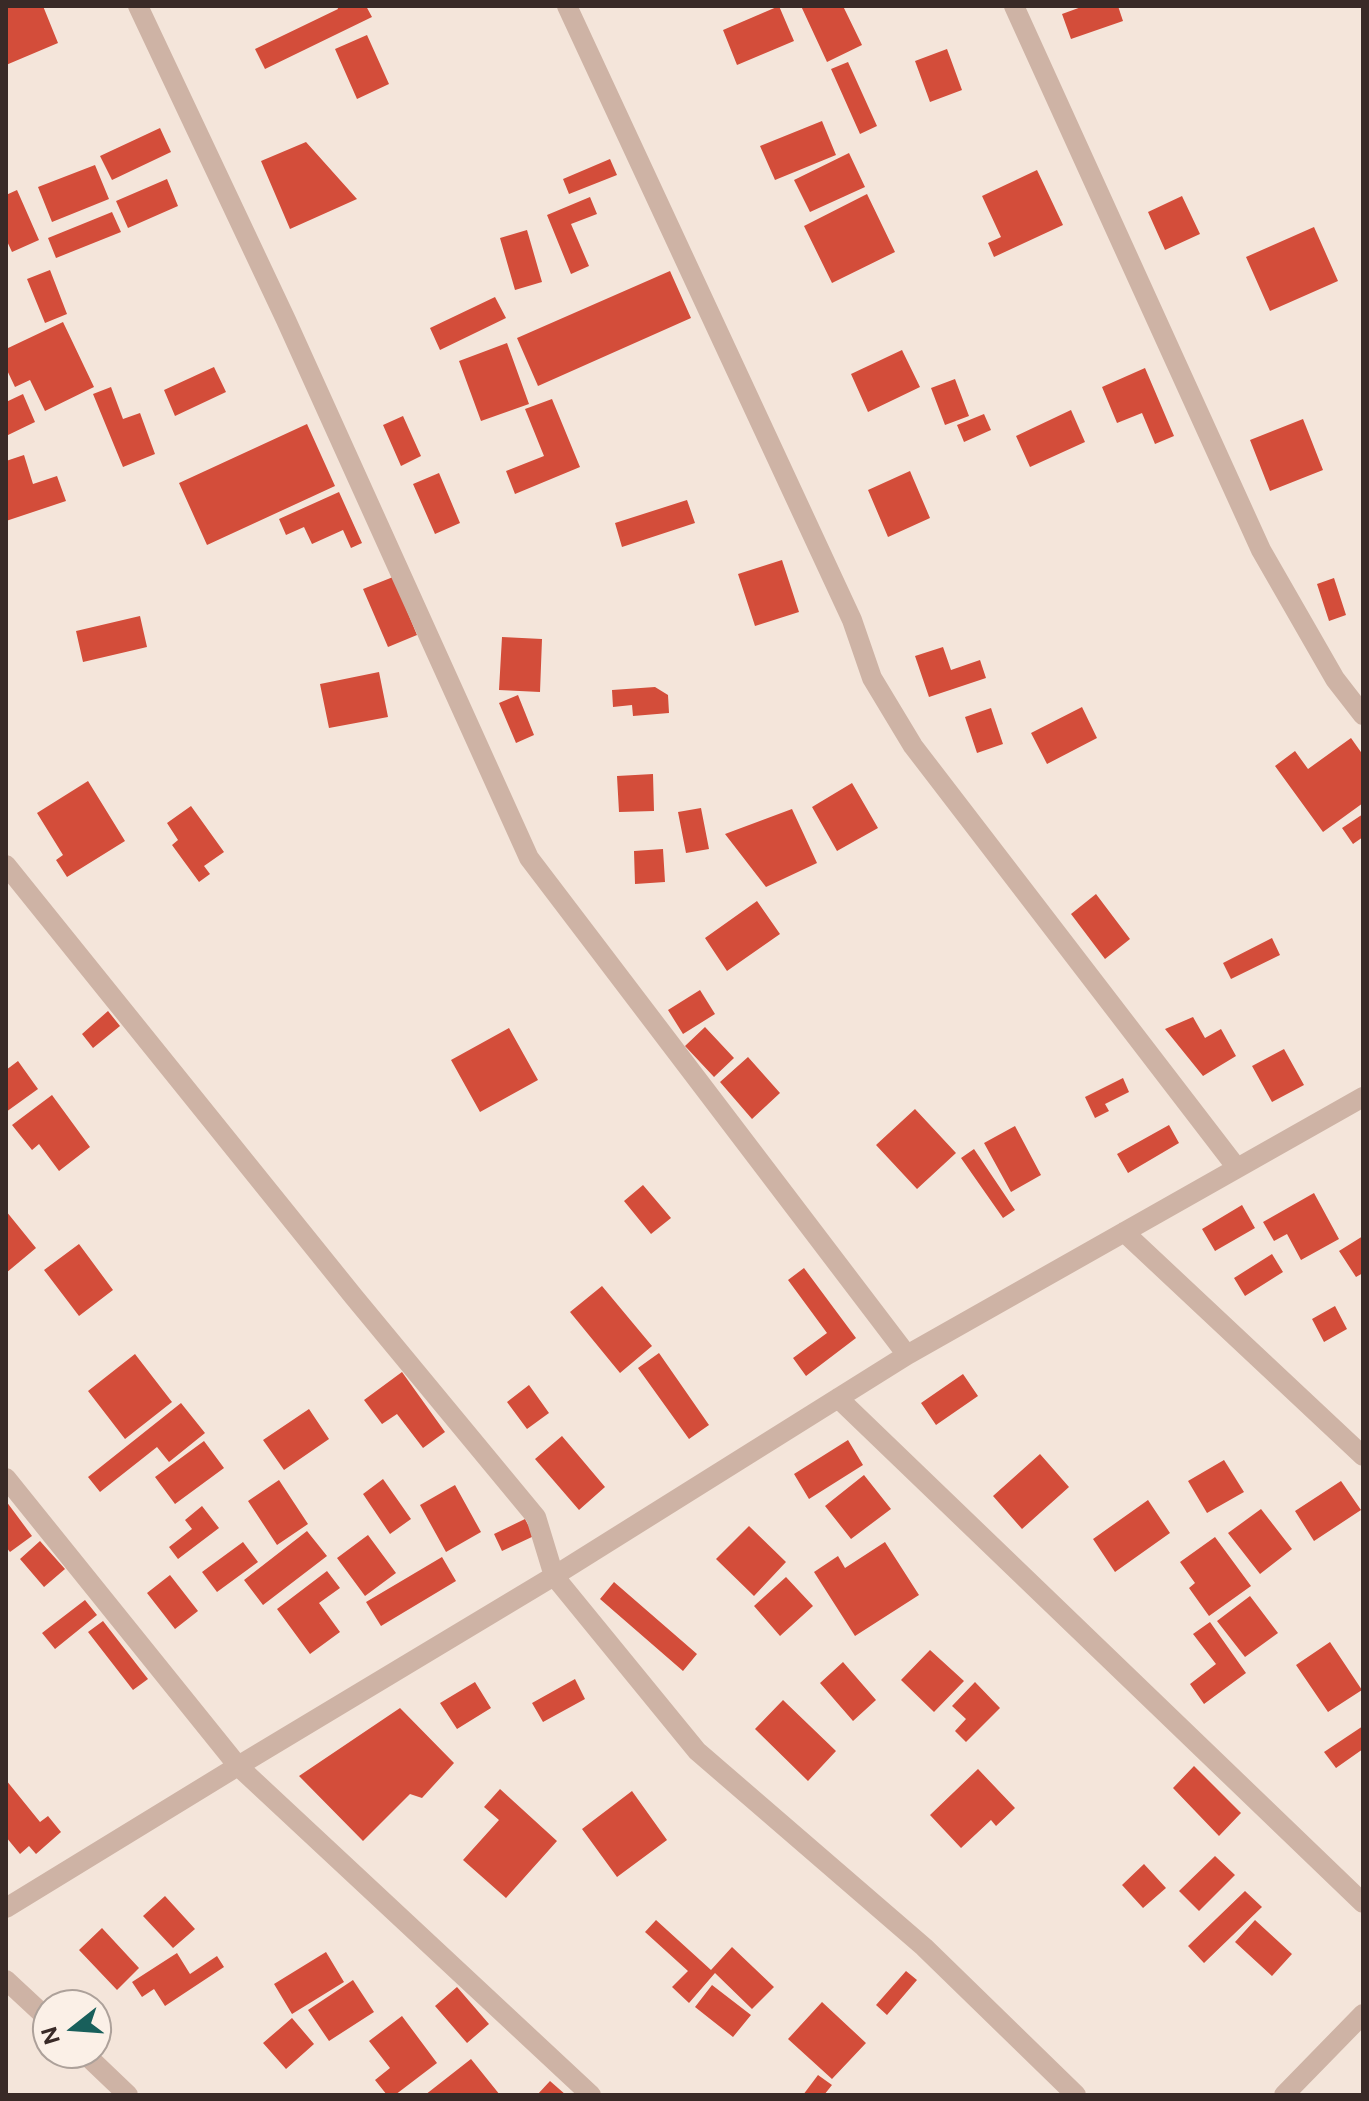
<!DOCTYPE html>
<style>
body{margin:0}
#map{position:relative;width:1369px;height:2101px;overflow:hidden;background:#f4e5da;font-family:Figtree,sans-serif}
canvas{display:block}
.frame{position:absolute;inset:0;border:8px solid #392a27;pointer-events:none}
.north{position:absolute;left:32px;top:1989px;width:80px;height:80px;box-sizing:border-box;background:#fbf0e7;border:2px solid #ada19a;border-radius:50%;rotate:253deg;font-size:22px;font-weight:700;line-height:32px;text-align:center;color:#392a27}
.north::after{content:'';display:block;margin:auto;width:28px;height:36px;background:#185f5b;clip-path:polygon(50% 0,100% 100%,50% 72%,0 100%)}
</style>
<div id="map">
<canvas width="1369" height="2101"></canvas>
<div class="frame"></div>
<div class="north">N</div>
</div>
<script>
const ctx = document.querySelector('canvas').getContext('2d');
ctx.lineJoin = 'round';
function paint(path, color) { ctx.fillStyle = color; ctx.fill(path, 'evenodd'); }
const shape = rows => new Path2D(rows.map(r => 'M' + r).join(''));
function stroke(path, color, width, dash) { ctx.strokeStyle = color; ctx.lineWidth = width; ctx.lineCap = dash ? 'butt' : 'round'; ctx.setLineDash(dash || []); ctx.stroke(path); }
paint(shape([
 [6,6,43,6,58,43,6,65],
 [337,6,366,6,372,17,265,69,255,49,338,9],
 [779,6,794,41,737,65,723,30],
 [801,6,843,6,862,45,827,62],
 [1084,6,1118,6,1123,21,1071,39,1062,14],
 [367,35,389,84,357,99,335,49],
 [947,49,962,90,930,102,915,61],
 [848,62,877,126,860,134,831,69],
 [822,121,836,155,775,180,760,146],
 [160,128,171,152,112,180,100,156],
 [306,142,357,199,290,229,261,161],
 [849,153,865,187,810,212,794,180],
 [610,159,617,175,569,194,563,179],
 [95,165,109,199,52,222,38,187],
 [1037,170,1063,225,994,257,988,243,1001,237,982,196],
 [167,179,178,206,128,228,116,201],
 [17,190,39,240,12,252,6,239,6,195],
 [867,194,895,252,832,283,804,226],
 [1182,196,1200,234,1165,250,1148,212],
 [590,197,597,214,571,224,589,266,571,274,547,215],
 [112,212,121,232,56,258,48,238],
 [1314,227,1338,281,1270,311,1246,257],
 [527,230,542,282,515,290,500,238],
 [50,270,67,314,45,323,27,279],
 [670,271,691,318,538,386,517,338],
 [495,297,506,318,440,350,430,328],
 [63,322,94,387,45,411,30,380,15,387,6,368,6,349],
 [507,343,529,404,481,421,459,361],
 [902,350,920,387,868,412,851,374],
 [214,367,226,392,175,416,164,390],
 [1145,368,1174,436,1155,444,1142,413,1117,423,1102,387],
 [955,379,969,416,945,425,931,388],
 [111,387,123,419,140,413,155,454,123,467,93,394],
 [23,394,35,422,6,436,6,402],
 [552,399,580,467,515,494,506,471,544,456,525,409],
 [1071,410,1085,442,1030,467,1016,436],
 [984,414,991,430,964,442,957,425],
 [403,416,421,456,401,466,383,425],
 [1303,419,1323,470,1270,491,1250,440],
 [307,424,335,486,207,545,179,483],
 [24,455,33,484,57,476,66,501,6,521,6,461],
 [910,471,930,518,888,537,868,490],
 [439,473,460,523,435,534,413,484],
 [339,492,362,543,351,548,343,530,312,544,304,527,286,535,279,519],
 [687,500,695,523,622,547,615,523],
 [782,560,799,612,755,626,738,574],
 [393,577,417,635,388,647,363,589],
 [1334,578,1346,615,1329,621,1317,584],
 [140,616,147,647,83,662,76,631],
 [502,637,542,639,540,692,499,690],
 [943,647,951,670,980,660,986,678,929,697,915,656],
 [379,672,388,717,329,728,320,684],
 [655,687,668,695,669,713,633,716,632,705,613,707,612,690],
 [518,695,534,735,516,743,499,703],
 [1082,707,1097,738,1047,764,1031,733],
 [991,708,1003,744,977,753,965,717],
 [1351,738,1363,755,1363,803,1323,832,1275,766,1295,751,1308,769],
 [653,774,654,811,619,812,617,776],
 [88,781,125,841,67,877,56,860,63,855,37,813],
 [852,783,878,828,837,851,812,807],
 [191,806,224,852,204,866,210,874,199,882,172,845,178,840,167,823],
 [701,808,709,849,686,853,678,812],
 [792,809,817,863,766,887,725,834],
 [1363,814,1363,837,1353,844,1342,828],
 [663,849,665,882,635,884,634,851],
 [1096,894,1130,939,1105,959,1071,914],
 [757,901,780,934,727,971,705,938],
 [1272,938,1280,955,1231,979,1223,963],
 [700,990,715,1014,683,1034,668,1010],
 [108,1011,120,1026,93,1048,82,1034],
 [1193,1017,1205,1038,1221,1029,1236,1056,1203,1076,1165,1029],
 [705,1027,734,1058,714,1077,685,1046],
 [509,1028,538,1080,480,1112,451,1060],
 [1284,1049,1304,1085,1272,1102,1252,1066],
 [748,1057,780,1093,752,1119,720,1082],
 [18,1061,38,1089,6,1112,6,1070],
 [1123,1078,1129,1092,1105,1104,1109,1111,1095,1118,1085,1097],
 [52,1095,90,1147,59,1171,39,1144,32,1150,12,1125],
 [915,1109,956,1153,917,1189,876,1145],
 [1169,1125,1179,1143,1128,1173,1117,1154],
 [1015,1126,1041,1175,1011,1192,984,1143],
 [974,1149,1015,1210,1003,1218,961,1158],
 [643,1185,671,1218,651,1234,624,1201],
 [1314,1193,1339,1239,1301,1260,1287,1234,1274,1241,1263,1222],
 [1242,1205,1255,1228,1215,1251,1202,1229],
 [6,1211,36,1248,6,1273],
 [1363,1236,1363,1273,1356,1277,1339,1251],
 [79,1244,113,1290,79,1316,44,1270],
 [1272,1254,1283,1272,1245,1296,1234,1278],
 [804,1268,856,1338,806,1376,793,1358,827,1333,788,1280],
 [602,1286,652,1346,620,1373,570,1312],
 [1335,1306,1347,1329,1324,1342,1312,1319],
 [659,1353,709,1425,689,1439,638,1368],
 [135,1354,172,1402,125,1439,88,1391],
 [402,1372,445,1432,423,1448,397,1414,382,1424,364,1400],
 [963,1374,978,1396,936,1425,921,1403],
 [529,1385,549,1413,527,1429,507,1402],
 [181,1403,205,1433,169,1462,157,1447,100,1492,88,1477],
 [309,1409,329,1439,284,1470,263,1440],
 [562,1436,605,1487,579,1510,535,1459],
 [848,1440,863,1465,809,1499,794,1474],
 [204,1441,224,1468,175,1504,155,1477],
 [1040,1454,1069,1487,1022,1529,993,1496],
 [1224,1460,1244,1492,1207,1513,1188,1481],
 [864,1475,891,1509,851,1539,825,1506],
 [383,1479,411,1519,390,1534,363,1494],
 [279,1480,308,1524,277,1545,248,1501],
 [1341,1481,1361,1510,1314,1541,1295,1511],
 [455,1485,481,1532,446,1552,420,1505],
 [1148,1500,1170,1533,1115,1572,1093,1539],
 [6,1501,32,1536,10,1552,6,1547],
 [202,1506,219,1528,178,1559,169,1547,192,1529,185,1520],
 [1261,1509,1292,1549,1260,1574,1228,1533],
 [525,1519,534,1536,502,1551,494,1534],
 [749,1526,786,1562,754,1596,716,1559],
 [307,1531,327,1556,263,1605,244,1580],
 [368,1535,396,1573,365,1596,337,1558],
 [1215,1537,1251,1586,1209,1616,1189,1588,1195,1583,1180,1562],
 [40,1541,65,1569,44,1587,20,1559],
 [243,1542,258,1562,217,1592,202,1572],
 [885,1542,919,1595,855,1636,814,1572,838,1556,845,1568],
 [442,1557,456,1581,381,1626,366,1602],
 [327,1571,340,1588,319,1603,340,1632,310,1654,277,1609],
 [170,1575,198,1611,175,1629,147,1593],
 [786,1577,813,1606,780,1636,754,1606],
 [614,1582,697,1654,683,1671,600,1599],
 [1250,1596,1278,1633,1245,1657,1217,1621],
 [85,1600,97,1615,55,1649,42,1633],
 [103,1621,148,1679,133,1690,88,1632],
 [1210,1622,1246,1673,1204,1704,1190,1684,1216,1664,1193,1634],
 [1330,1642,1362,1690,1328,1712,1296,1665],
 [930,1650,964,1681,934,1712,901,1680],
 [843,1662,876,1700,853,1721,820,1683],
 [575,1679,585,1699,543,1722,532,1703],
 [475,1682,491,1708,457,1729,440,1703],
 [975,1682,1000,1708,966,1742,955,1731,966,1719,952,1706],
 [783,1700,836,1751,808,1781,755,1729],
 [400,1708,454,1763,422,1798,410,1794,363,1841,299,1776],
 [1363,1726,1363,1749,1336,1768,1324,1752],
 [1194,1766,1241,1813,1219,1836,1173,1788],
 [978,1769,1015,1808,996,1826,991,1820,961,1848,930,1815],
 [6,1780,40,1822,48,1816,61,1832,36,1854,29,1846,20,1854,6,1837],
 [500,1789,557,1841,506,1898,463,1860,499,1820,484,1807],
 [632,1791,667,1840,617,1877,582,1829],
 [1215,1856,1235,1875,1199,1911,1179,1891],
 [1144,1864,1166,1888,1143,1908,1122,1885],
 [1245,1891,1262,1907,1204,1963,1188,1946],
 [165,1896,195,1929,173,1948,143,1916],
 [656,1920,711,1970,732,1947,774,1987,752,2009,715,1973,689,2003,672,1987,688,1971,645,1932],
 [1255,1920,1292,1954,1272,1976,1235,1942],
 [102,1928,139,1968,117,1990,79,1950],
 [326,1952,344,1982,292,2014,274,1984],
 [177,1953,190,1974,217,1956,224,1967,165,2006,154,1989,142,1997,132,1982],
 [906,1971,917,1980,887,2015,876,2005],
 [353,1980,374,2012,329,2041,308,2010],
 [712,1985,751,2015,733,2037,695,2007],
 [457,1987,489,2024,467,2043,435,2006],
 [822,2002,866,2043,832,2079,788,2039],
 [402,2016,437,2063,395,2095,387,2095,375,2080,390,2068,369,2041],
 [292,2018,314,2044,286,2069,263,2043],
 [471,2059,500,2095,425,2095],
 [818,2075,832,2085,824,2095,803,2095],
 [550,2081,566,2095,537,2095]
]), '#d34d3a');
stroke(shape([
 [138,6,286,320,529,858,907,1355],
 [567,6,852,620,872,678,913,746,1237,1168],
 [1014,6,1261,550,1335,679,1363,715],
 [6,865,354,1297,536,1517,554,1576,697,1751,924,1947,1076,2095],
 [1124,1232,1363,1456],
 [838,1398,1363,1903],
 [6,1478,238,1766,591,2095],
 [6,1908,238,1766,554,1576,907,1355,1363,1097],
 [6,1980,48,2019],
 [84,2053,128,2095],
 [1284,2095,1363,2014]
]), '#ceb3a5', 20);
</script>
